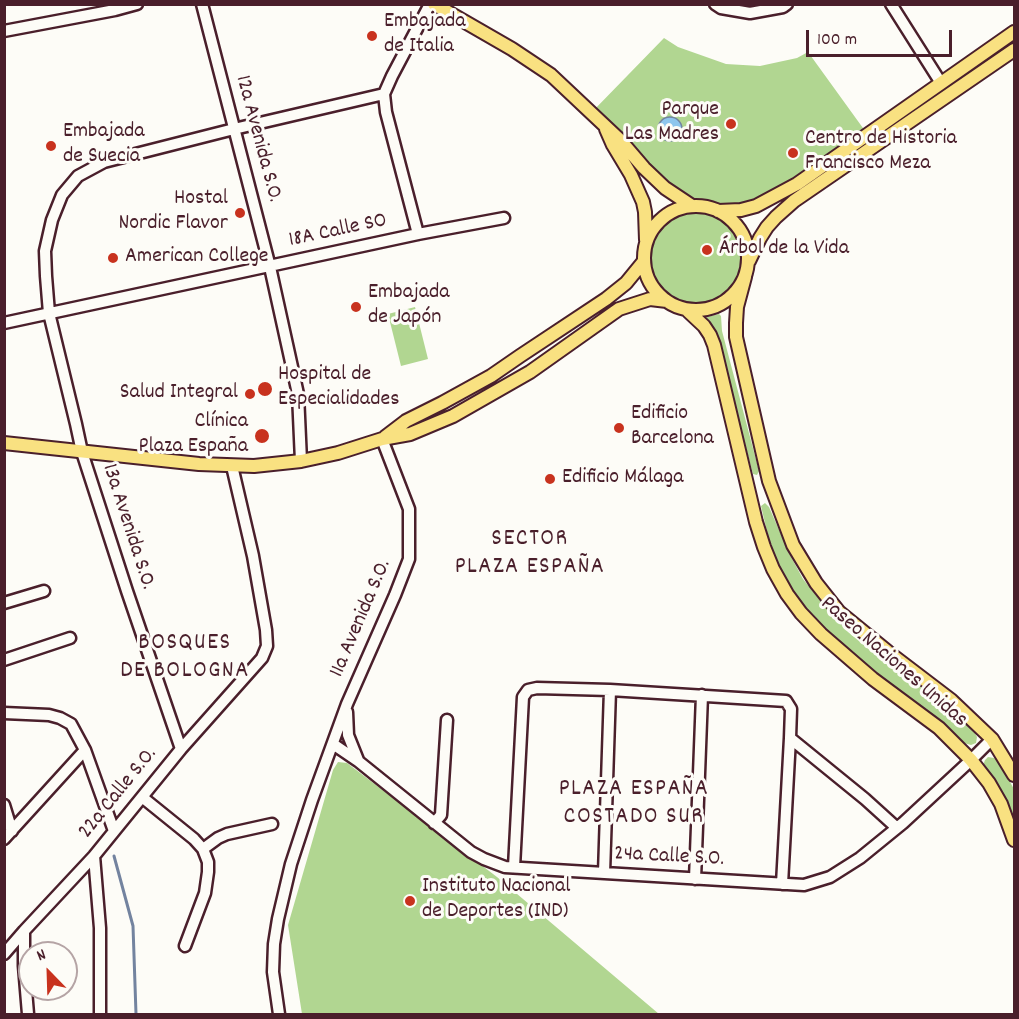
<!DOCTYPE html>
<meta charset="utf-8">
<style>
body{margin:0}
#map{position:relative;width:1019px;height:1019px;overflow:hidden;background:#fdfcf7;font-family:Dekko,sans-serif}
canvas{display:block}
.frame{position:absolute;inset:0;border:6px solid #4a1f2b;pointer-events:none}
.north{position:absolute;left:18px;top:941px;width:60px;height:60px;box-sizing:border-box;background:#fdfcf7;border:2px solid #b5a4a5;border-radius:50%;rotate:337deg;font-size:16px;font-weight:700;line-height:24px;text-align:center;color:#4a1f2b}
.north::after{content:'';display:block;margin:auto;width:21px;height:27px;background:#c8321e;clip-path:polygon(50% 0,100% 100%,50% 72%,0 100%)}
.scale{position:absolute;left:806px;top:30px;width:146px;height:27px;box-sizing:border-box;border:3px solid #4a1f2b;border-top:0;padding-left:8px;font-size:18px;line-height:21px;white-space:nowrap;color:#4a1f2b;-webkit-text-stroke:4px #fdfcf7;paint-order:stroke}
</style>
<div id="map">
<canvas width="1019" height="1019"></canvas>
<div class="frame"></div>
<div class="north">N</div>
<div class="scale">100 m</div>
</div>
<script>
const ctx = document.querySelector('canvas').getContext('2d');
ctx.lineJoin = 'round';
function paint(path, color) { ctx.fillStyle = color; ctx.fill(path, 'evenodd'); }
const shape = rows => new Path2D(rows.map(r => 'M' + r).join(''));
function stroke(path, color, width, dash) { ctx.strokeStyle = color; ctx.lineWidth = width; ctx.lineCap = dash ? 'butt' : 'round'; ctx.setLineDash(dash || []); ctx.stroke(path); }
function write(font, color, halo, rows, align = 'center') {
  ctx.font = font + ' Dekko,sans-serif'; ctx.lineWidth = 6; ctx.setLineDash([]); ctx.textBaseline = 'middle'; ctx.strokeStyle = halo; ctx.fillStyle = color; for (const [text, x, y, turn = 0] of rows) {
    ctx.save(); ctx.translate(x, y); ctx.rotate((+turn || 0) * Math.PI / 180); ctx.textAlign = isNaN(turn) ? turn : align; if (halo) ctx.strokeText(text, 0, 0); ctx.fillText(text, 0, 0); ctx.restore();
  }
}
paint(shape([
 [664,38,678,47,726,64,760,66,797,58,808,52,868,135,768,201,718,211,705,207,692,206,591,113],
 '651 258a45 45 0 1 1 90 0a45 45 0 1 1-90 0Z',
 [415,307,428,359,401,366,388,314],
 [719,314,721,316,722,331,759,471,757,475,753,474,715,331,706,319,707,317],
 [765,503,769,507,790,555,803,579,827,609,848,632,871,651,942,699,973,730,977,737,976,743,971,745,964,743,923,707,840,648,800,603,773,557,761,506],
 [988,757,994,758,998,761,1014,789,1014,828,982,768,985,760],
 [338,762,347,763,497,877,659,1014,302,1014,288,925,333,770]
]), '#b1d691');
const water = shape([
 '658 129a12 12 0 1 1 24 0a12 12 0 1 1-24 0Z'
]);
paint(water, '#8ec6ed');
stroke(water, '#73839f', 1.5);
stroke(shape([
 [114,856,133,926,136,1014]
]), '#73839f', 3);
const minor = shape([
 [202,4,270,267,298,394,301,461],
 [715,4,721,8,750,13,783,7,787,4],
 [891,4,941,83],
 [4,31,115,10,137,4],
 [418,234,386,112,384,94,392,76,430,4],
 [4,323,418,234,504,218],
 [4,603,44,591],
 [4,660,70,638],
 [347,712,348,735,358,760],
 [4,713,49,715,60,718,71,724,85,750,114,831],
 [333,744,358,761,471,852,484,859,505,867,804,885,830,877,860,858,903,823,971,760,992,739],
 [181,749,127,591,82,452,76,424,49,313,46,276,45,251,52,220,62,195,78,176,104,162,234,129,384,94],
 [142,797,194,839,203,849,208,862,208,872,205,893,185,946],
 [4,805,12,831],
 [434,823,441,815,447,720],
 [4,839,85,750],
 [203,849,218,838,227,834,272,824],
 [94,856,100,928,100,1014],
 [514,867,523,697,528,690,537,688,610,690,786,701,791,709,790,738,865,799,897,828],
 [604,873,610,690],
 [695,879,702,695],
 [782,884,790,738],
 [24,931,24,966,28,1014],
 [4,954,24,931,94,856,181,749,262,658,267,646,266,630,253,556,232,466],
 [279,1014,273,972,274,944,278,919,291,864,312,800,347,704,395,595,409,559,409,509,382,439]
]);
const major = shape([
 [434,4,512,49,551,75,620,140,644,168,665,188,692,206],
 [606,129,613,145,631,175,643,202,645,212,646,240],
 '644 258a52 52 0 1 1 104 0a52 52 0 1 1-104 0Z',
 [718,211,741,210,756,206,797,184,1014,32],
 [749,261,760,238,767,227,776,217,794,201,1014,50],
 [745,277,737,307,736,323,736,337,769,481,793,545,816,583,839,612,888,652,951,700,992,739,1014,775],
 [688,311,704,326,710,335,714,345,756,522,764,547,773,569,787,594,801,613,821,634,873,679,939,728,971,760,989,783,1001,804,1014,840],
 [385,437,406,421,442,403,491,376,520,356,606,299,626,283,644,261],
 [4,443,199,464,254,466,301,461,338,453,382,439,410,434,453,416,530,372,619,309,650,299,667,301]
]);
stroke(minor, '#4a1f2b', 15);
stroke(major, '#4a1f2b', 16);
stroke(minor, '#fdfcf7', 10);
stroke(major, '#f9e181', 12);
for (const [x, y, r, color] of [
 [372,36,6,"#c8321e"],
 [731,124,6,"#c8321e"],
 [51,146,6,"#c8321e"],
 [793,153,6,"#c8321e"],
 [240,213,6,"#c8321e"],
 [707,250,6,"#c8321e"],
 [113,258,6,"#c8321e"],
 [356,307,6,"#c8321e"],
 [265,389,8,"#c8321e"],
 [250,394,6,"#c8321e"],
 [619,428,6,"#c8321e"],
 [262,436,8,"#c8321e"],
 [550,479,6,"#c8321e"],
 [410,901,6,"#c8321e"]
]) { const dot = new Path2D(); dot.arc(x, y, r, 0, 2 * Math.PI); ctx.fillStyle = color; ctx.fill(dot); stroke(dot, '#fdfcf7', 2); }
write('22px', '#4a1f2b', '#fdfcf7', [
 ["Embajada",384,23],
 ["de Italia",384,48],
 ["Parque",719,111,"right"],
 ["Las Madres",719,136,"right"],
 ["Embajada",63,133],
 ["de Suecia",63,158],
 ["Centro de Historia",805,140],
 ["Francisco Meza",805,165],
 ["Hostal",228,200,"right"],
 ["Nordic Flavor",228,225,"right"],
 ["Árbol de la Vida",719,250],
 ["American College",125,258],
 ["Embajada",368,294],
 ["de Japón",368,319],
 ["Hospital de",278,376],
 ["Especialidades",278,401],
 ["Salud Integral",238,394,"right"],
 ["Edificio",631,415],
 ["Barcelona",631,440],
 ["Clínica",248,423,"right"],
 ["Plaza España",248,448,"right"],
 ["Edificio Málaga",562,479],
 ["Instituto Nacional",422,888],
 ["de Deportes (IND)",422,913]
], 'left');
write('22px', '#4a1f2b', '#fdfcf7', [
 ["12a Avenida S.O.",257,139,75],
 ["18A Calle SO",338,232,-12],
 ["13a Avenida S.O.",127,527,72],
 ["11a Avenida S.O.",362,619,-67],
 ["Paseo Naciones Unidas",893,663,41],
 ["22a Calle S.O.",119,794,-51],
 ["24a Calle S.O.",669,858,3]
]);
ctx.letterSpacing = '1.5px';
write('24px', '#4a1f2b', '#fdfcf7', [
 ["SECTOR",530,541],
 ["PLAZA ESPAÑA",530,569],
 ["BOSQUES",185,645],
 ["DE BOLOGNA",185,673],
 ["PLAZA ESPAÑA",634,791],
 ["COSTADO SUR",634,819]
]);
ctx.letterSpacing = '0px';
</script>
